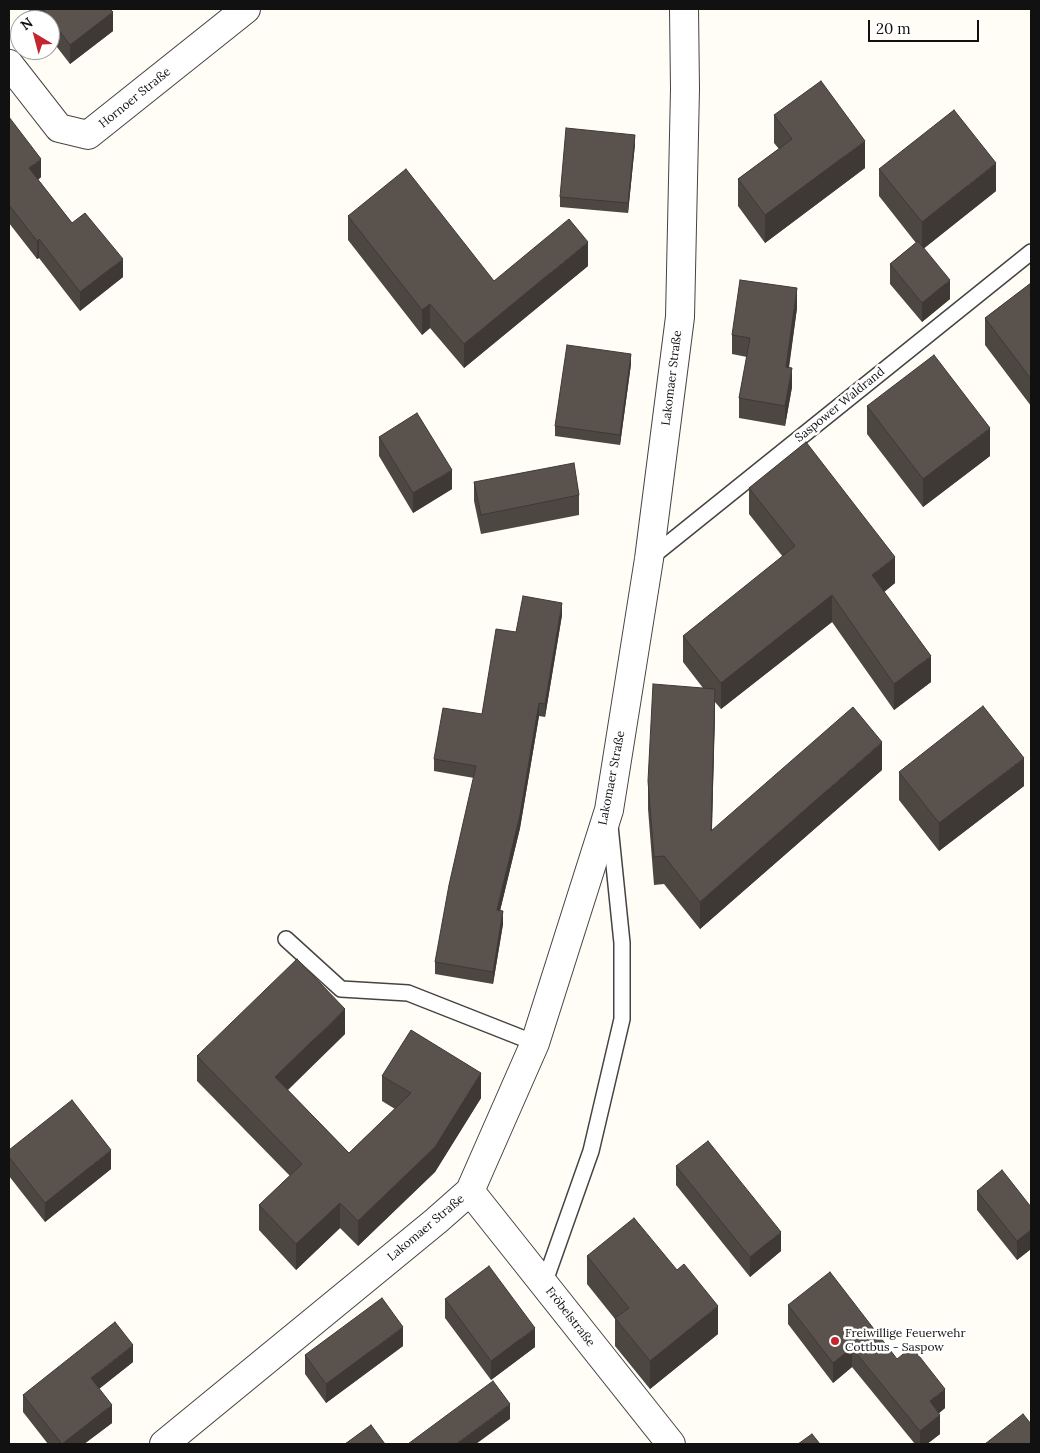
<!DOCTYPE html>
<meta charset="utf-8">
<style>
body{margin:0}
#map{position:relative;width:1040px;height:1453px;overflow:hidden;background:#fffdf5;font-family:Lora,serif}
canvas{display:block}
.frame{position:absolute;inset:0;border:10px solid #111;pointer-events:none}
.north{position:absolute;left:10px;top:10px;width:50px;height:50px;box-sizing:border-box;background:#fff;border:1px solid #a0a0a0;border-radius:50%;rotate:323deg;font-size:14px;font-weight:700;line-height:20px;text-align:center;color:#111}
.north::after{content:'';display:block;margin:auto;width:18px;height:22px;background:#c4262e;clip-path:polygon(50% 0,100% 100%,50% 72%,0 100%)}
.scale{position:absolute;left:868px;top:20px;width:111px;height:22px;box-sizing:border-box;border:2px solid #111;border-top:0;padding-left:6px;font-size:15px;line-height:18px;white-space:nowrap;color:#111;-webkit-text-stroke:4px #fff;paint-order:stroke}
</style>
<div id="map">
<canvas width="1040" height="1453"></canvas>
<div class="frame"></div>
<div class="north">N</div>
<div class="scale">20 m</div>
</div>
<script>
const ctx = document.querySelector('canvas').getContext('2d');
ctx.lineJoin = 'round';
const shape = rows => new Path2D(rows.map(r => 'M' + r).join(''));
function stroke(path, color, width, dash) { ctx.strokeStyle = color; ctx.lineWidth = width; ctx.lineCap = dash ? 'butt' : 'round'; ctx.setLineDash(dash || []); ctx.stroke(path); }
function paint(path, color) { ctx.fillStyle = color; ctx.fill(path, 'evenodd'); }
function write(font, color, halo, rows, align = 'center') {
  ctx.font = font + ' Lora,serif'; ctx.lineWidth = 5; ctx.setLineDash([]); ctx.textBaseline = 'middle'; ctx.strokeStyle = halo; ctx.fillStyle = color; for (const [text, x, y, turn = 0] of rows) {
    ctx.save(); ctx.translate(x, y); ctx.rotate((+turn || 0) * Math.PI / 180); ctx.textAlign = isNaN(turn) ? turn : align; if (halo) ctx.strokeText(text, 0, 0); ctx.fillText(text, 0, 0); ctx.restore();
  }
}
const service = shape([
 [649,559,1031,252],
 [286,939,341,989,408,993,535,1043],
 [544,1284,591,1151,622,1019,622,943,610,826]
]);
const minor = shape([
 [9,64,59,128,88,135,246,9],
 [470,1191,671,1444],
 [164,1444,436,1221,470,1191,535,1043,609,810,649,559,680,317,685,89,684,9]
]);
stroke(service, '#444', 18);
stroke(minor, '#444', 30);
stroke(service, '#fff', 15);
stroke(minor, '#fff', 28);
paint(shape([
 [28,9,110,9,113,31,70,64,50,38,50,20,37,20],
 [774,115,865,168,765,243,738,206,738,179,779,149,774,143],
 [9,117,41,177,38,180,72,223,123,277,80,311,39,258,37,259,9,223],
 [635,144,628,213,560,207,560,197],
 [879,169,996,191,924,248,950,299,922,322,890,284,890,264,916,243,879,196],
 [348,216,494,281,588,266,464,368,430,328,422,335,348,240],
 [1031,283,1031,406,985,345,985,318],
 [797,308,789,368,792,387,785,426,739,418,739,398,747,357,732,354,732,335],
 [631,364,620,445,555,436,555,426],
 [867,406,990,456,923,507,867,434],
 [379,437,452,489,413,513,379,456],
 [474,482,579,495,579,515,481,534,474,501],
 [749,488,895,583,884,592,931,682,894,710,832,622,721,709,715,702,712,830,882,770,700,929,664,884,654,885,648,809,648,781,703,688,683,662,683,636,783,557,749,514],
 [562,615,545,717,539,716,520,828,500,911,503,924,493,984,435,974,435,962,474,778,434,771,434,759,482,714,516,632],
 [899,772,1024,786,939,851,899,800],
 [345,1034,288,1090,349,1153,395,1109,382,1101,382,1076,481,1098,435,1172,358,1246,340,1228,296,1270,259,1230,259,1205,290,1176,197,1081,197,1056],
 [9,1150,111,1169,45,1222,9,1176],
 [676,1166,781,1251,750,1277,676,1185],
 [977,1191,1031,1207,1031,1249,1017,1260,977,1210],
 [587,1256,677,1270,718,1334,650,1389,615,1346,615,1319,587,1284],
 [445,1299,535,1347,491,1380,445,1318],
 [788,1305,897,1359,945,1408,939,1413,940,1434,927,1444,915,1444,852,1367,833,1383,788,1324],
 [403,1346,326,1403,305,1374,305,1355],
 [133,1362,99,1389,112,1423,84,1444,48,1444,23,1412,23,1395]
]), '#4d4742');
paint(shape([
 [113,12,113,31,70,64,70,45],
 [635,135,635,144,628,213,628,203],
 [865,141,865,168,765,243,765,215],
 [41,159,41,177,29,186,29,168],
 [996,163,996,191,922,250,922,222],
 [39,239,39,258,37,259,37,241],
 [588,242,588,266,464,368,464,344],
 [123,259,123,277,80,311,80,292],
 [950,280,950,299,922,322,922,303],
 [797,288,797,308,786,386,786,367],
 [430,304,430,328,422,335,422,310],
 [631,354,631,364,620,445,620,435],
 [792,368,792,387,785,426,785,406],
 [990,428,990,456,923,507,923,479],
 [452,470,452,489,413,513,413,493],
 [895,557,895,583,872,602,872,575],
 [832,595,832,622,721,709,721,683],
 [562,603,562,615,545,717,545,704],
 [931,656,931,682,894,710,894,684],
 [715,689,715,716,711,859,711,831],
 [539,703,539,716,520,828,497,923,497,910],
 [882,742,882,770,700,929,700,902],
 [1024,758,1024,786,939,851,939,823],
 [503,911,503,924,493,984,493,972],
 [345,1009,345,1034,275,1102,275,1077],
 [481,1073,481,1098,435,1172,358,1246,358,1221],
 [111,1150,111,1169,45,1222,45,1203],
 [340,1203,340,1228,296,1270,296,1244],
 [1031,1230,1031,1249,1017,1260,1017,1241],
 [781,1232,781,1251,750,1277,750,1257],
 [718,1306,718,1334,650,1389,650,1361],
 [403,1327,403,1346,326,1403,326,1384],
 [535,1328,535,1347,491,1380,491,1361],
 [133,1345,133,1362,91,1395,91,1378],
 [852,1348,852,1367,833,1383,833,1363],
 [945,1389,945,1408,930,1421,930,1401],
 [510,1404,510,1419,476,1444,456,1444],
 [112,1405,112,1423,84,1444,62,1444],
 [940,1415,940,1434,927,1444,920,1444,920,1431]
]), '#3f3936');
const building = shape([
 [43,9,110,9,113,12,70,45,43,9],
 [821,81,865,141,765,215,738,179,792,139,774,115,821,81],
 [954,110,996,163,922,222,879,169,954,110],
 [9,117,41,159,29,168,72,223,85,213,123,259,80,292,39,239,37,241,9,205,9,117],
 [566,128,635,135,628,203,560,197,566,128],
 [406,169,494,281,569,219,588,242,464,344,430,304,422,310,348,216,406,169],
 [918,241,950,280,922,303,890,264,918,241],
 [740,280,797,288,786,367,792,368,785,406,739,398,750,338,732,335,740,280],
 [1031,283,1031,379,985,318,1031,283],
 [567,345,631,354,620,435,555,426,567,345],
 [934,355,990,428,923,479,867,406,934,355],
 [417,413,452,470,413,493,379,437,417,413],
 [806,442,895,557,872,575,931,656,894,684,832,595,721,683,683,636,795,546,749,488,806,442],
 [574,463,579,495,481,515,474,482,574,463],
 [523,596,562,603,545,704,539,703,520,815,497,910,503,911,493,972,435,962,449,885,476,766,434,759,443,708,482,714,496,629,516,632,523,596],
 [653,684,715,689,711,831,853,707,882,742,700,902,664,856,654,857,648,781,653,684],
 [983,706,1024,758,939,823,899,772,983,706],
 [297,959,345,1009,275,1077,349,1153,411,1093,382,1076,411,1030,481,1073,435,1147,358,1221,340,1203,296,1244,259,1205,302,1164,197,1056,297,959],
 [72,1100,111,1150,45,1203,9,1157,9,1150,72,1100],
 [708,1141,781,1232,750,1257,676,1166,708,1141],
 [1002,1170,1031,1207,1031,1230,1017,1241,977,1191,1002,1170],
 [634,1218,677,1270,684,1264,718,1306,650,1361,615,1318,629,1308,587,1256,634,1218],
 [489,1266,535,1328,491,1361,445,1299,489,1266],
 [830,1272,897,1359,912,1347,945,1389,930,1401,940,1415,920,1431,852,1348,833,1363,788,1305,830,1272],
 [382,1298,403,1327,326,1384,305,1355,382,1298],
 [115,1322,133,1345,91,1378,112,1405,62,1444,23,1395,115,1322],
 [493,1381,510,1404,456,1444,408,1444,493,1381],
 [1023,1414,1031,1424,1031,1444,985,1444,1023,1414],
 [371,1425,385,1444,345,1444,371,1425],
 [812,1434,820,1444,798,1444,812,1434]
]);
paint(building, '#5a524d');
stroke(building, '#3f3936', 1);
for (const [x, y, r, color] of [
 [835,1341,5,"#c4262e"]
]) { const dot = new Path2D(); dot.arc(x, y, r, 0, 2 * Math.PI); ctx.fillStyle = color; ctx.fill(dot); stroke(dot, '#fff', 2); }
write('12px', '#111', '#fff', [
 ["Hornoer Straße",135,98,-39],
 ["Lakomaer Straße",672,378,-83],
 ["Saspower Waldrand",840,405,-39],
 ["Lakomaer Straße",612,778,-79],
 ["Lakomaer Straße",426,1228,-40],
 ["Fröbelstraße",570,1317,52]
]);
write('12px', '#111', '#fff', [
 ["Freiwillige Feuerwehr",845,1334],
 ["Cottbus - Saspow",845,1348]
], 'left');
</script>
